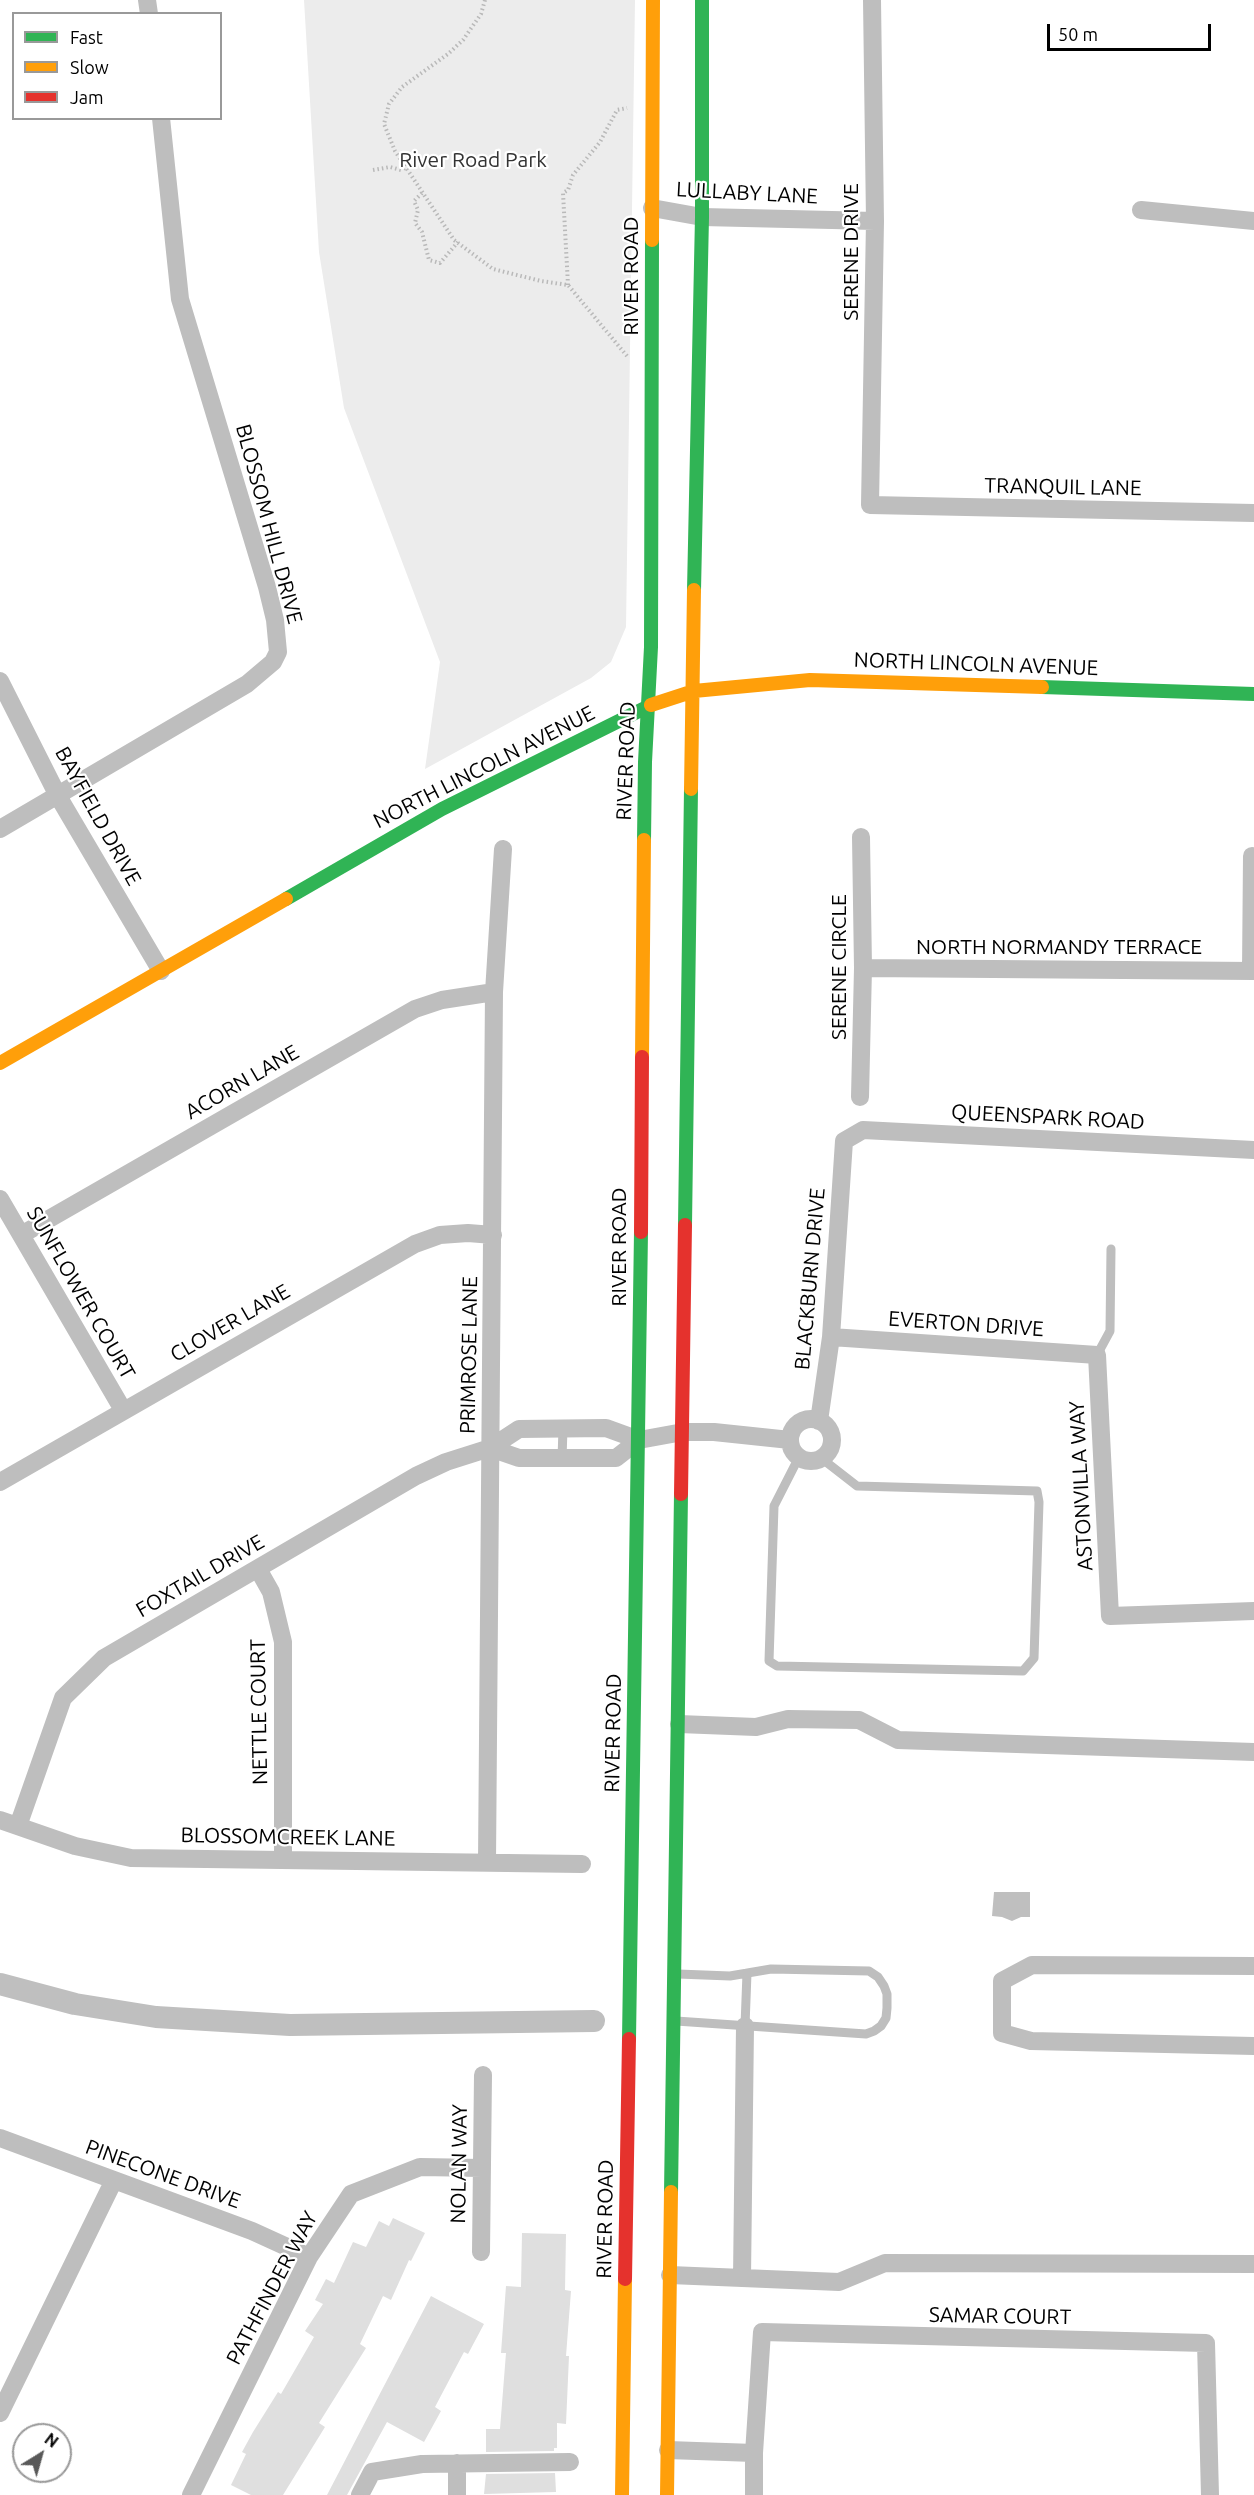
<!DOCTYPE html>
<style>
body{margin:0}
#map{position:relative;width:1254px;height:2495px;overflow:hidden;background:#fff;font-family:Ubuntu,sans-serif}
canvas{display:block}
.legend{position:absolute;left:12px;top:12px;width:210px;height:108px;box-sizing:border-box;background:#fff;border:2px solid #999;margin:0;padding:8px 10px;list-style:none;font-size:18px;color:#000}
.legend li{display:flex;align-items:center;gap:12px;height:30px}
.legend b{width:30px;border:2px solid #999}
.north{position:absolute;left:12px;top:2423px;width:60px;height:60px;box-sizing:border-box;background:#fff;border:2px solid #999;border-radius:50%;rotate:37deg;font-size:16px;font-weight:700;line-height:24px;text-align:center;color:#000}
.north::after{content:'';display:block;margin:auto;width:21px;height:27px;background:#595959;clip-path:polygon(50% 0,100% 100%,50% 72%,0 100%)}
.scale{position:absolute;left:1047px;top:24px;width:164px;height:27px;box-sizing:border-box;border:3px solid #000;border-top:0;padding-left:8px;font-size:18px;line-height:21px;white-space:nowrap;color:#000;-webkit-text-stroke:4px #fff;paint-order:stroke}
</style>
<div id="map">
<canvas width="1254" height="2495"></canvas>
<ul class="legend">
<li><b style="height:8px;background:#30b455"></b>Fast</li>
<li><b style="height:8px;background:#ff9f0a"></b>Slow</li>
<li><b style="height:8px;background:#e5322d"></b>Jam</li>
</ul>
<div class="north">N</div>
<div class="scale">50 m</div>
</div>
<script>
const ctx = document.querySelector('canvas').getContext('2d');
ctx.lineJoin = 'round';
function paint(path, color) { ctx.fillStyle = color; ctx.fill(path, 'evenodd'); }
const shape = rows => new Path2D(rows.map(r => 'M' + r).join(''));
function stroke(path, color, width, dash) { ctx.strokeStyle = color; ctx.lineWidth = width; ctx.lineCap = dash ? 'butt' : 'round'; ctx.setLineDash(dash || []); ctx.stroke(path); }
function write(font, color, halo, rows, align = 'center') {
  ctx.font = font + ' Ubuntu,sans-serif'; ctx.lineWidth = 4.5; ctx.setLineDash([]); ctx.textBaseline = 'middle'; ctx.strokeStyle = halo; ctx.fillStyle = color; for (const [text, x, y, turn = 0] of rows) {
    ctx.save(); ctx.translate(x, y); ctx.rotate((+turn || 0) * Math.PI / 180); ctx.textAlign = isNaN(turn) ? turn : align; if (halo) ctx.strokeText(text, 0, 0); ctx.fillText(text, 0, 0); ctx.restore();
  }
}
paint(shape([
 [304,0,635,0,626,627,611,662,591,678,425,769,440,662,344,408,319,252]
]), '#ececec');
paint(shape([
 [994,1892,1030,1892,1030,1917,1021,1917,1012,1921,1002,1917,992,1916]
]), '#bfbfbf');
stroke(shape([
 [0,1984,75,2004,156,2017,290,2025,594,2021]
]), '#bfbfbf', 22);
paint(shape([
 [393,2218,425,2233,411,2261,409,2260,391,2300,383,2296,360,2344,366,2348,319,2423,325,2427,283,2495,251,2495,231,2485,246,2454,242,2452,253,2432,278,2392,281,2394,314,2337,305,2331,323,2304,315,2300,326,2279,334,2283,353,2242,366,2247,379,2221,389,2226],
 [522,2233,566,2234,565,2290,571,2291,566,2356,569,2356,566,2424,557,2423,557,2448,554,2448,554,2451,486,2452,486,2429,500,2429,506,2353,501,2353,506,2286,521,2287],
 [431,2296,484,2324,468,2354,464,2352,435,2407,441,2411,424,2442,387,2422,347,2495,327,2495],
 [555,2473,556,2492,484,2494,486,2474]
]), '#dfdfdf');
stroke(shape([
 [485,0,481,14,463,40,448,54,402,87,389,104,384,124,395,151,454,240,493,269,541,281,568,285,627,356],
 [373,170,390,167,401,170,405,168],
 [422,193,414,201,418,210,415,223,422,232,429,260,440,263,458,242],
 [568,285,563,193,568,190,573,175,600,142,617,110,627,108]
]), '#b9b9b9', 4, [1.5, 3]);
stroke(shape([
 [1097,1355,1110,1331,1111,1249],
 [799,1457,774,1506,769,1661,777,1666,1023,1671,1034,1658,1039,1502,1037,1491,857,1486,821,1458],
 [562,1459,563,1428],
 [676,2021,866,2034,874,2031,881,2026,886,2018,887,2008,887,1994,884,1986,878,1977,869,1971,771,1969,730,1976,678,1974],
 [745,2026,747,1973]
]), '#bebebe', 9);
stroke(shape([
 [147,0,149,14],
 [872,0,875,221,870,505,1254,513],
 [652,208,702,217,875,221],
 [1141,210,1254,221],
 [0,681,58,796,161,971],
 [0,829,247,684,273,662,278,652,275,620,267,587,180,299,161,118],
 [863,968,1254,971],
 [1251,971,1252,856],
 [860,1097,863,968,861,837],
 [0,1199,123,1410],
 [21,1235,415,1009,442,1000,494,992],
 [831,1337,1097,1355,1110,1616,1254,1611],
 '790 1440a21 21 0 1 1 42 0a21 21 0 1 1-42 0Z',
 [819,1421,831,1337,844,1141,863,1130,1254,1150],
 [490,1448,519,1458,616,1458,639,1440,683,1432,714,1432,790,1440],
 [0,1482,415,1244,440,1235,468,1233,493,1235],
 [258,1569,271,1592,283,1642,283,1860],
 [679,1724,756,1727,788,1719,859,1720,898,1740,1254,1752],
 [0,1820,75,1846,131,1858,582,1864],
 [18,1826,63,1698,104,1658,416,1476,446,1462,490,1448,519,1429,606,1428,639,1440],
 [487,1861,494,992,503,849],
 [1254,1966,1032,1965,1002,1981,1002,2033,1031,2041,1254,2046],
 [0,2138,252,2231,309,2257],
 [481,2252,483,2075],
 [670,2275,839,2282,885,2263,1254,2264],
 [742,2278,745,2026],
 [0,2413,114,2180],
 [668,2450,754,2453],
 [191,2495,309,2257,351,2194,420,2167,482,2168],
 [360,2495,372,2472,422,2464,570,2462],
 [457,2495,457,2463],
 [754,2495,754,2453,762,2332,1206,2343,1210,2495]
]), '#bebebe', 18);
stroke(shape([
 [694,590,702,217,702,0],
 [1042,687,1254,694],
 [644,840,645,762,651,647,652,240],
 [286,899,442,809,651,705],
 [685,1225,691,789],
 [629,2039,641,1232],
 [671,2192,681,1494]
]), '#30b455', 14);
stroke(shape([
 [652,240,653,0],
 [651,705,694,691,810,680,1042,687],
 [691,789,694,590],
 [642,1057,644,840],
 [0,1063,286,899],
 [622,2495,625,2279],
 [667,2495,671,2192]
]), '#ff9f0a', 14);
stroke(shape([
 [641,1232,642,1057],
 [681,1494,685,1225],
 [625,2279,629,2039]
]), '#e5322d', 14);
write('21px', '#333', '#fff', [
 ["River Road Park",473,160]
]);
write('21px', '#000', '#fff', [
 ["LULLABY LANE",747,193,3],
 ["SERENE DRIVE",851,252,-90],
 ["RIVER ROAD",631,276,-90],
 ["TRANQUIL LANE",1063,487,1],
 ["BLOSSOM HILL DRIVE",269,524,75],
 ["NORTH LINCOLN AVENUE",976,664,2],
 ["RIVER ROAD",626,761,-88],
 ["NORTH LINCOLN AVENUE",484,767,-27],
 ["BAYFIELD DRIVE",98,816,61],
 ["NORTH NORMANDY TERRACE",1059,947],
 ["SERENE CIRCLE",839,967,-90],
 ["ACORN LANE",242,1082,-30],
 ["QUEENSPARK ROAD",1048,1117,3],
 ["RIVER ROAD",619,1247,-90],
 ["BLACKBURN DRIVE",810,1279,-85],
 ["SUNFLOWER COURT",81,1293,60],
 ["CLOVER LANE",230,1323,-30],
 ["EVERTON DRIVE",966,1324,4],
 ["PRIMROSE LANE",469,1355,-89],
 ["ASTONVILLA WAY",1081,1486,-93],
 ["FOXTAIL DRIVE",200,1576,-30],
 ["NETTLE COURT",259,1712,-91],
 ["RIVER ROAD",613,1733,-89],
 ["BLOSSOMCREEK LANE",288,1837,1],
 ["NOLAN WAY",459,2164,-89],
 ["PINECONE DRIVE",163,2174,20],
 ["RIVER ROAD",605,2219,-89],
 ["PATHFINDER WAY",272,2288,-62],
 ["SAMAR COURT",1000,2316,1]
]);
</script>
